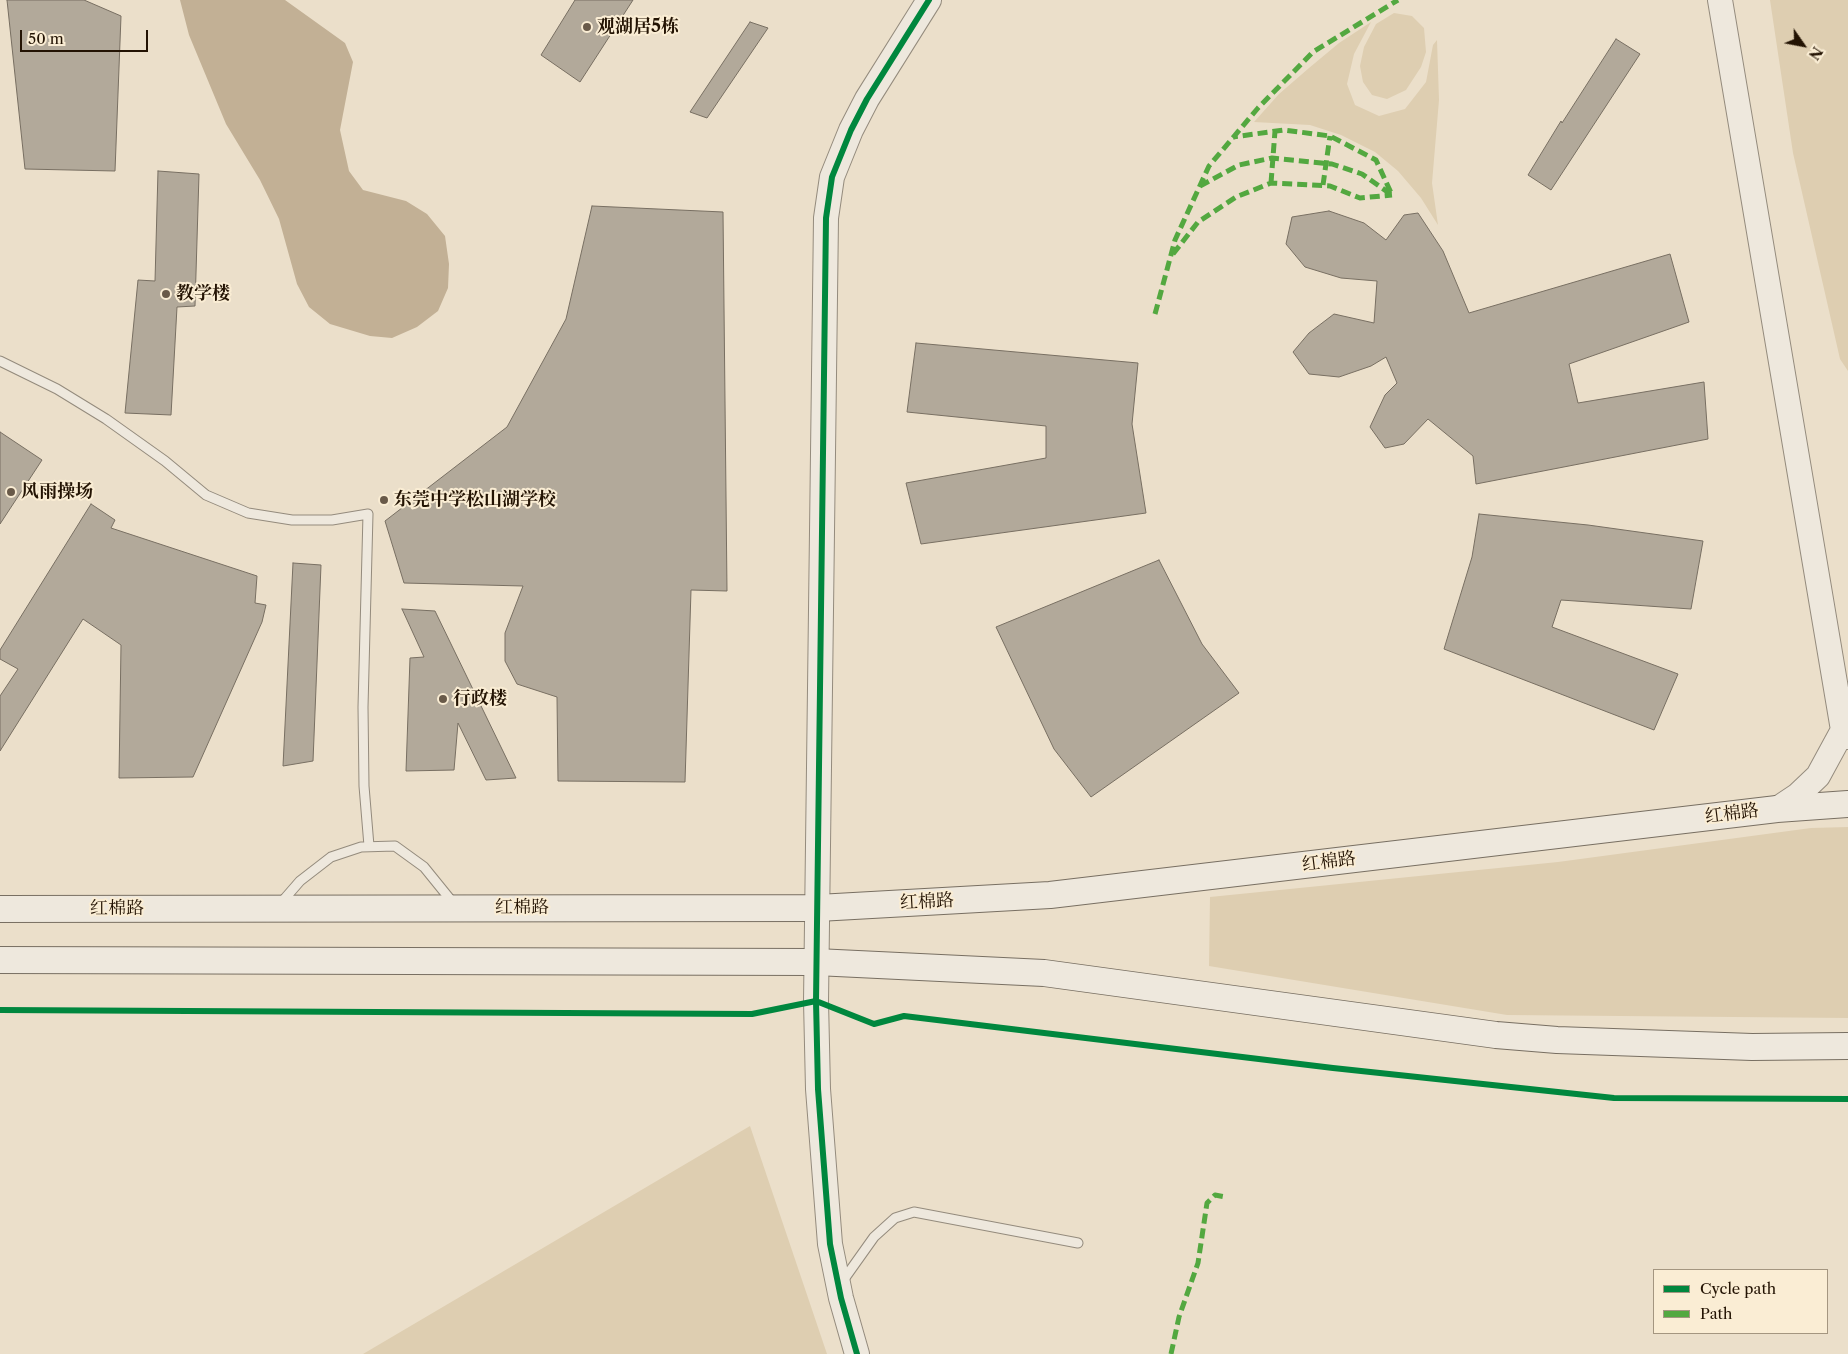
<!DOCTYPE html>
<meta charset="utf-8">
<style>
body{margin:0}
#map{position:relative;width:1848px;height:1354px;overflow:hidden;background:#ebdfca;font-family:"Libre Caslon Text",serif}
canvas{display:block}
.legend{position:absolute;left:1653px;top:1269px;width:175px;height:65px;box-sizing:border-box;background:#faedd4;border:1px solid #a49680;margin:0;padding:6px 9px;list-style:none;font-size:15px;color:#231303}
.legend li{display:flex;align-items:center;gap:10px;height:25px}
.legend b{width:25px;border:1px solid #a49680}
.north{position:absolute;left:1778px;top:20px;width:50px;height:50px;-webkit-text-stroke:4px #faedd4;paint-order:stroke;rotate:123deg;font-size:14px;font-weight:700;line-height:20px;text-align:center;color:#231303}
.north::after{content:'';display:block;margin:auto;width:18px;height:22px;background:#231303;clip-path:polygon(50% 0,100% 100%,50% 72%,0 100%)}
.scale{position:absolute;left:20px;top:30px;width:128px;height:22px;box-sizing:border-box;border:2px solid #231303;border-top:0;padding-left:6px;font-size:15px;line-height:18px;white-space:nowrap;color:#231303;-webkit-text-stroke:4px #faedd4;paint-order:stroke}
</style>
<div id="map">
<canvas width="1848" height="1354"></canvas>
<ul class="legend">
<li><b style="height:6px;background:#00873e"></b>Cycle path</li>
<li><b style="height:6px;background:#53a840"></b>Path</li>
</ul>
<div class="north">N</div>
<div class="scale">50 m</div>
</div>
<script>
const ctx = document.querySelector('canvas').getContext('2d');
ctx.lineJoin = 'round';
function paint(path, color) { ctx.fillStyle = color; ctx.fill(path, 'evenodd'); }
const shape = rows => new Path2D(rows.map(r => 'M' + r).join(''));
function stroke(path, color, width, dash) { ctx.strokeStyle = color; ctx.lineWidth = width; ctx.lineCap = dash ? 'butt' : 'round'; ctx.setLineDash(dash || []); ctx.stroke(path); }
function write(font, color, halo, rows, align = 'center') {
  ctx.font = font + ' "Libre Caslon Text","Noto Serif SC",serif'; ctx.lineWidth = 4; ctx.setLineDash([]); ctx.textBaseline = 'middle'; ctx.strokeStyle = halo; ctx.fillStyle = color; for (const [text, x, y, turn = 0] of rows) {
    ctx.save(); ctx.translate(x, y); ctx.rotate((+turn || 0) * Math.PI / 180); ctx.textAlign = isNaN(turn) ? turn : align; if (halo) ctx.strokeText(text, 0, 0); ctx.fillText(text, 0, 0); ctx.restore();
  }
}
paint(shape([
 [1770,0,1848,0,1848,371,1840,359,1793,153],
 [1394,13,1412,16,1424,28,1426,52,1421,67,1406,90,1387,99,1372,95,1363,82,1360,66,1364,47,1376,24],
 [1371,22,1354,54,1347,84,1355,105,1379,116,1405,109,1426,82,1433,45,1437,40,1439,100,1432,183,1438,225,1421,198,1398,171,1375,152,1341,135,1310,125,1254,122,1279,94,1309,68,1339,43],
 [1848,827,1848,1018,1507,1015,1209,966,1210,897,1558,862,1811,828],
 [750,1126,827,1354,363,1354]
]), '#deceb1');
paint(shape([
 [180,0,285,0,345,43,353,62,340,130,349,171,363,190,406,201,427,214,445,236,449,264,448,288,438,311,417,327,392,338,370,336,330,324,309,307,297,284,279,219,260,180,226,124,189,35]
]), '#c2b095');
const building = shape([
 [7,0,84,0,121,16,115,171,25,169,7,0],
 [575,0,633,0,580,82,541,55,575,0],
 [750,22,768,28,707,118,690,112,750,22],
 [1616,39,1640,54,1551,190,1528,175,1561,121,1562,123,1616,39],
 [158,171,199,174,195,306,177,307,171,415,125,413,138,280,155,281,158,171],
 [592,206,723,212,727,591,691,590,685,782,558,781,557,697,517,684,505,661,505,633,523,586,404,583,385,521,507,427,566,319,592,206],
 [1329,211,1364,223,1386,240,1404,215,1418,213,1443,251,1469,313,1670,254,1689,322,1569,364,1578,403,1704,382,1708,439,1476,484,1473,456,1428,419,1404,444,1385,448,1370,427,1385,395,1397,383,1386,357,1371,366,1339,377,1309,374,1293,352,1309,333,1334,314,1374,323,1377,281,1341,278,1305,267,1286,244,1292,217,1329,211],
 [916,343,1138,363,1132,424,1146,513,921,544,906,483,1046,458,1046,426,907,412,916,343],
 [0,432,42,460,0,524,0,432],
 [91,504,115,520,111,528,257,576,255,603,266,605,262,622,193,777,119,778,121,645,83,619,0,751,0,696,18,669,0,659,0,650,91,504],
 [1479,514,1588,525,1703,541,1691,609,1561,600,1552,627,1678,674,1654,730,1444,649,1472,557,1479,514],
 [1159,560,1202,644,1239,693,1091,797,1054,749,996,627,1159,560],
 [293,563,321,565,313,761,283,766,293,563],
 [402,609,435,611,516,778,486,780,458,723,454,770,406,771,410,658,424,657,402,609]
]);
paint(building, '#b2a99a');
stroke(building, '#786f62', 1);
const service = shape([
 [0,361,57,389,106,419,165,461,206,495,248,513,292,520,332,520,368,514,363,707,364,786,369,846],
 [280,904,300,881,331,857,361,847,395,846,424,867,454,904],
 [842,1282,874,1237,895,1218,914,1212,1078,1243]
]);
const tertiary = shape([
 [1720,0,1843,730,1848,737],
 [1777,809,1798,795,1818,776,1843,730],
 [857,1354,841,1298,830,1244,818,1089,816,1001,826,218,832,177,851,130,867,99,929,0]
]);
const secondary = shape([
 [0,909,818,908,1050,895,1777,809,1848,804],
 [0,960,816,962,1044,973,1496,1035,1557,1040,1752,1047,1848,1046]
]);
stroke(service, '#948b7d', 11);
stroke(tertiary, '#948b7d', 26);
stroke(secondary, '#786f62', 28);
stroke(shape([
 [835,1008,874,1024,904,1016,1333,1068,1614,1098,1848,1099],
 [0,1010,752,1014,798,1004]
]), '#afa89d', 3, [1, 2.5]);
stroke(service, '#eee8dd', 9);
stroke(tertiary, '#eee8dd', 24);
stroke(secondary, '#eee8dd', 26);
stroke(shape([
 [1271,183,1275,131],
 [1323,185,1330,136],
 [1200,186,1239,165,1272,158,1332,164,1362,174,1392,195,1376,160,1330,136,1284,130,1233,137],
 [1173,254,1198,222,1236,197,1271,183,1330,186,1360,198,1392,195],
 [1155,314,1175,240,1209,166,1258,108,1313,52,1398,0],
 [1171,1354,1179,1317,1198,1263,1207,1203,1215,1195,1226,1197]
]), '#53a840', 5, [10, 5]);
stroke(shape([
 [0,1010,752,1014,816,1001,874,1024,904,1016,1333,1068,1614,1098,1848,1099],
 [857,1354,841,1298,830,1244,818,1089,816,1001,826,218,832,177,851,130,867,99,929,0]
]), '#00873e', 6);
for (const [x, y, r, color] of [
 [587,27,5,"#695a49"],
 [166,294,5,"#695a49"],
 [11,492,5,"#695a49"],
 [384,500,5,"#695a49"],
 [443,699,5,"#695a49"]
]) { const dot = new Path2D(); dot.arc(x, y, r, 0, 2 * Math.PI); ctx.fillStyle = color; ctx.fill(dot); stroke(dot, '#faedd4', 2); }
write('bold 18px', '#231303', '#faedd4', [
 ["观湖居5栋",597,27],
 ["教学楼",176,294],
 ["风雨操场",21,492],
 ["东莞中学松山湖学校",394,500],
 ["行政楼",453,699]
], 'left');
write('18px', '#231303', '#faedd4', [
 ["红棉路",1732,814,-7],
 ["红棉路",1329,862,-7],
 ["红棉路",927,902,-3],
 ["红棉路",522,908],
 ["红棉路",117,909]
]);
</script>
